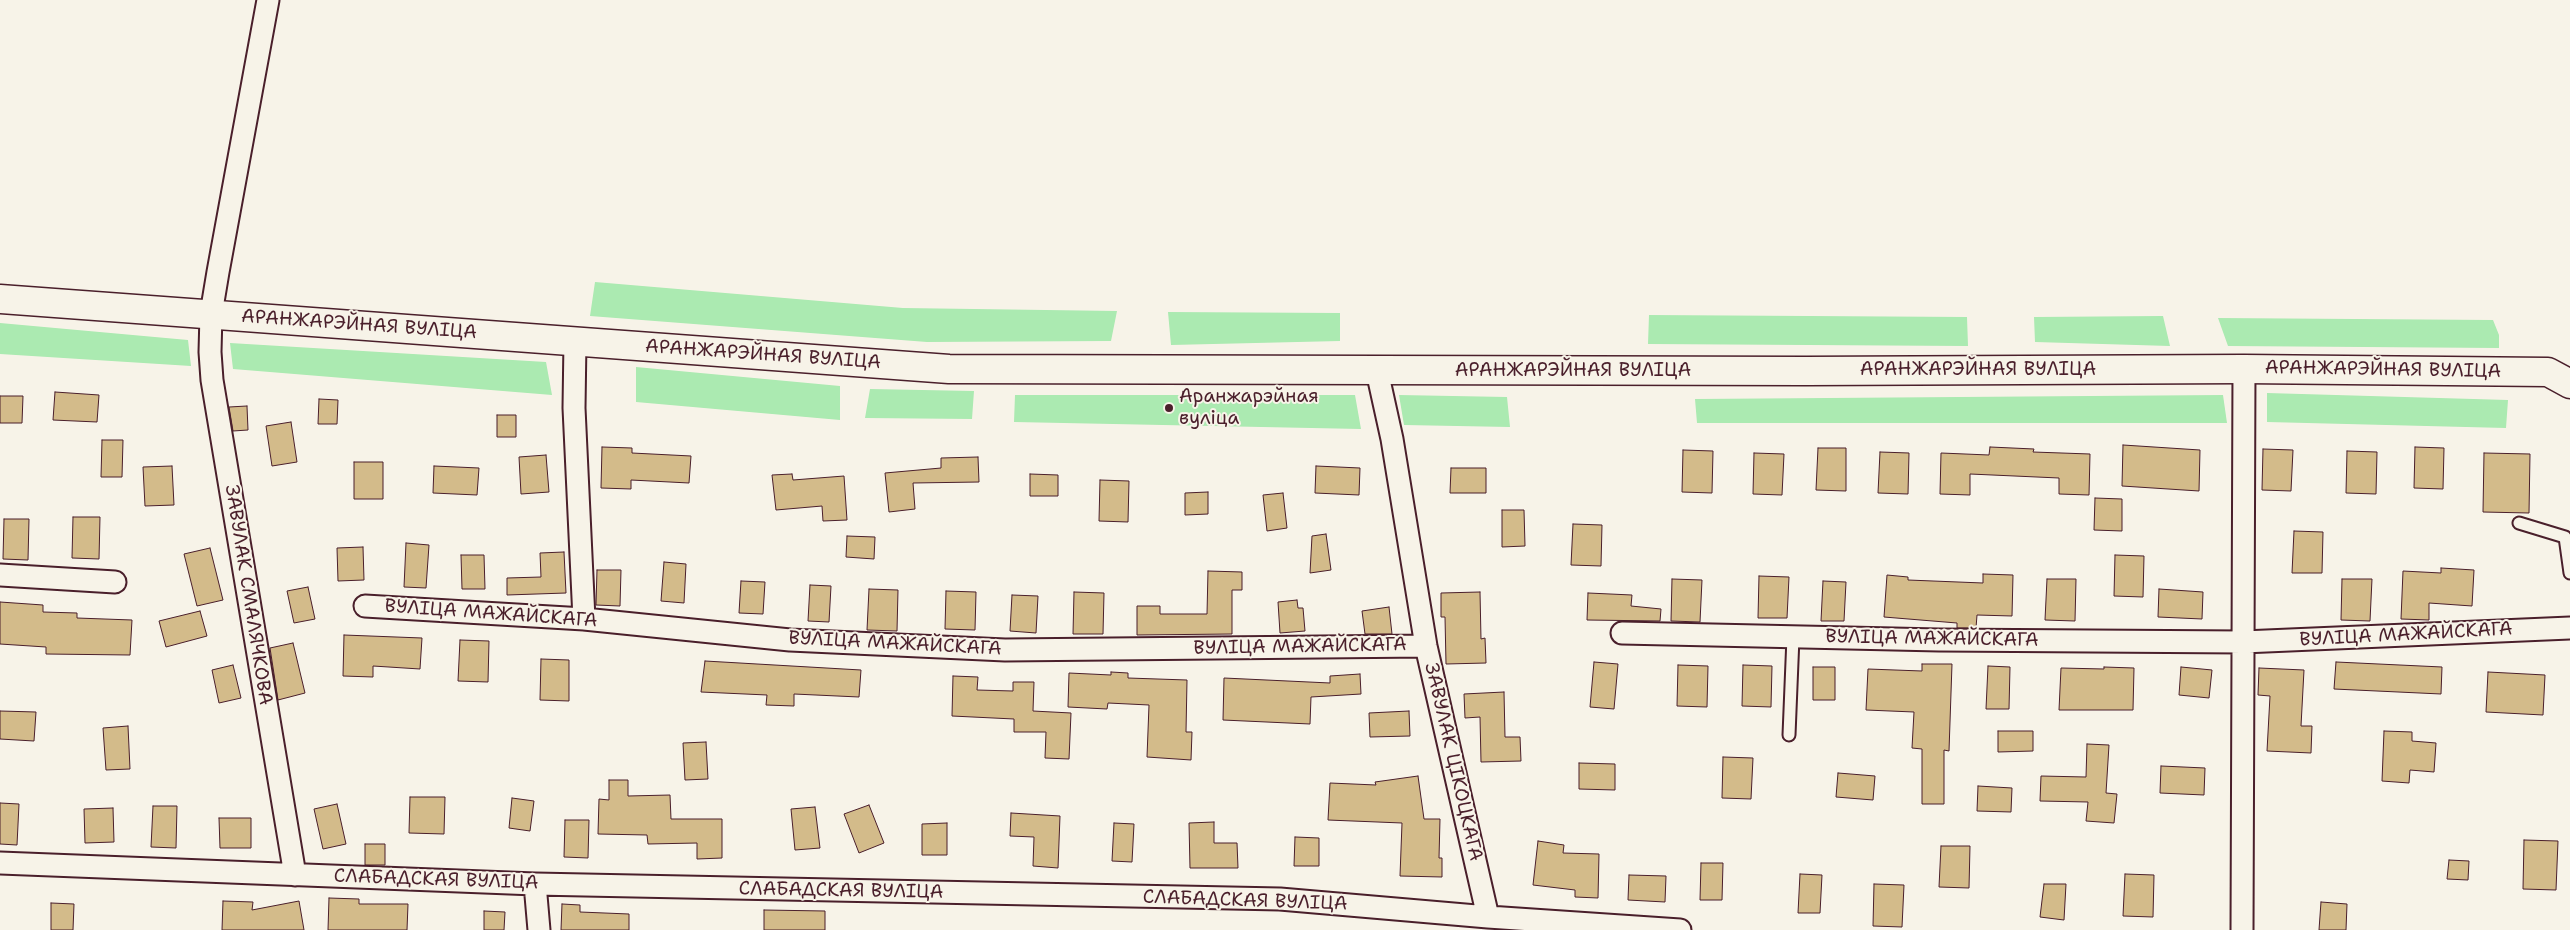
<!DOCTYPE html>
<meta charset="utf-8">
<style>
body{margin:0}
canvas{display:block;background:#f7f3e8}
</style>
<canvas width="2570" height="930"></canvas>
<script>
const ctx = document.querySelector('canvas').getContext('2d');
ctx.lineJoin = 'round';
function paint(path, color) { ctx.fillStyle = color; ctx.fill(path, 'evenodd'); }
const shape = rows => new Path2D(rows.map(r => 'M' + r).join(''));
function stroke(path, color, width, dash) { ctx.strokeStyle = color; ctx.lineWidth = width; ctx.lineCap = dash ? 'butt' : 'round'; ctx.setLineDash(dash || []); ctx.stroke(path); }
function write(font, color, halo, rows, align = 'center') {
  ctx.font = font + ' "Shantell Sans",sans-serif'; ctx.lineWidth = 4; ctx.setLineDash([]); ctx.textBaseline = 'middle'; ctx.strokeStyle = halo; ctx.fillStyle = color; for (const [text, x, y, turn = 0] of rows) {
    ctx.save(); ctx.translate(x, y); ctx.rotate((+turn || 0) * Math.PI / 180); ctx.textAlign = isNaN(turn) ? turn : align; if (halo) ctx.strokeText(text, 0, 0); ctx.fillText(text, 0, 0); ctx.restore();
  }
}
paint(shape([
 [595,282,903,308,1117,311,1111,341,927,342,590,316],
 [1168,312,1340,313,1340,341,1171,345],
 [1649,315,1967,317,1968,346,1648,344],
 [2163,316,2170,346,2035,342,2034,317],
 [2218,318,2493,320,2499,335,2499,348,2228,346],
 [0,323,188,340,191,366,0,354],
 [230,343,546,362,552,395,233,369],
 [636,367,840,386,840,420,636,402],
 [870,389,974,391,972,419,865,418],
 [2267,393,2508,400,2506,428,2267,422],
 [1015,395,1355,395,1361,429,1014,422],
 [1399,395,1507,397,1510,427,1404,425],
 [2223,395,2227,423,1697,423,1695,399]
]), '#abeab1');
const building = shape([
 [55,392,99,395,97,422,53,420,55,392],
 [0,396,23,396,22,423,0,423,0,396],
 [319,399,338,400,337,424,318,424,319,399],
 [247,406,248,430,233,431,229,407,247,406],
 [497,415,516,415,516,437,497,437,497,415],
 [291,422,297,462,272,466,266,426,291,422],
 [102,440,123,440,122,477,101,477,102,440],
 [2123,445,2200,450,2199,491,2122,486,2123,445],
 [602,447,632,448,632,453,691,456,689,483,631,480,631,489,601,488,602,447],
 [1990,447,2034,449,2033,452,2090,454,2089,495,2059,494,2059,478,1970,474,1970,495,1940,494,1941,453,1989,455,1990,447],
 [2415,447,2444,448,2443,489,2414,488,2415,447],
 [1818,448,1846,448,1846,491,1816,490,1818,448],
 [2263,449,2293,450,2291,491,2262,490,2263,449],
 [1683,450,1713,451,1712,493,1682,492,1683,450],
 [2347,451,2377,452,2376,494,2346,493,2347,451],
 [1880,452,1909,453,1908,494,1878,493,1880,452],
 [1754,453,1784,454,1782,495,1753,494,1754,453],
 [2484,453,2530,454,2529,513,2483,512,2484,453],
 [546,455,549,492,521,494,519,457,546,455],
 [978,457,979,482,913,483,915,509,889,512,885,473,941,468,941,458,978,457],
 [354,462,383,462,383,499,354,499,354,462],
 [172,466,174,505,145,506,143,467,172,466],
 [434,466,479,468,477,495,433,493,434,466],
 [1316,466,1360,468,1359,495,1315,493,1316,466],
 [1451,468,1486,468,1486,493,1450,493,1451,468],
 [792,474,793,480,844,476,847,520,823,521,822,506,776,510,772,475,792,474],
 [1030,474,1058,475,1058,496,1030,496,1030,474],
 [1100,480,1129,481,1128,522,1099,521,1100,480],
 [1208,492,1208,514,1185,515,1185,493,1208,492],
 [1283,493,1287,528,1267,531,1263,495,1283,493],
 [2095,498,2122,499,2122,531,2094,530,2095,498],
 [1502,510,1524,510,1525,546,1502,547,1502,510],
 [73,517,100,517,99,559,72,558,73,517],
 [4,519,29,519,28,560,3,559,4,519],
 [1573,524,1602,525,1601,566,1571,565,1573,524],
 [2294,531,2323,532,2322,573,2292,573,2294,531],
 [1326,534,1331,570,1310,573,1312,536,1326,534],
 [847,536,875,537,874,559,846,557,847,536],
 [406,543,429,545,426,588,404,587,406,543],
 [363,547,364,580,338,581,337,548,363,547],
 [210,548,223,600,197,606,184,554,210,548],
 [564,552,566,593,507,595,507,578,541,577,540,553,564,552],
 [461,555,484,555,485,589,462,589,461,555],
 [2115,555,2144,556,2143,597,2114,596,2115,555],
 [664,562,686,564,684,603,661,601,664,562],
 [2441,568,2474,570,2472,606,2429,603,2429,620,2401,619,2403,571,2441,573,2441,568],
 [597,570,621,570,620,606,596,605,597,570],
 [1208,571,1242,572,1242,590,1232,590,1232,634,1137,635,1137,606,1160,606,1160,614,1207,614,1208,571],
 [1983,574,2013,575,2012,616,1977,615,1976,628,1957,628,1957,623,1884,617,1887,575,1908,577,1908,580,1983,583,1983,574],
 [1759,576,1789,577,1787,618,1758,618,1759,576],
 [1672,579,1702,580,1700,622,1671,621,1672,579],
 [2047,579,2076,579,2075,621,2045,620,2047,579],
 [2342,579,2372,579,2370,621,2341,620,2342,579],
 [741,581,765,582,763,614,739,613,741,581],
 [1823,581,1846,582,1844,621,1821,621,1823,581],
 [810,585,831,586,829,622,808,621,810,585],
 [308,587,315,619,294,623,287,591,308,587],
 [869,589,898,590,897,631,867,630,869,589],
 [2159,589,2203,592,2202,619,2158,617,2159,589],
 [946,591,976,592,975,630,945,629,946,591],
 [1074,592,1104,593,1103,634,1073,634,1074,592],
 [1480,592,1481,639,1485,638,1486,663,1446,664,1445,617,1441,617,1441,593,1480,592],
 [1588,593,1632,595,1631,606,1661,609,1660,621,1587,620,1588,593],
 [1012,595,1038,596,1036,633,1010,631,1012,595],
 [1297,600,1298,608,1303,608,1305,631,1280,633,1278,602,1297,600],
 [0,602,43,605,43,612,77,613,77,618,132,620,130,655,46,654,46,647,0,644,0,602],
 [1389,607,1392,634,1365,634,1362,611,1389,607],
 [200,611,207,636,166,647,159,621,200,611],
 [344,635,422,638,420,669,373,666,373,677,343,676,344,635],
 [460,640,489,641,488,682,458,681,460,640],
 [293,643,305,693,278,700,270,648,293,643],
 [541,659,569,660,569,701,540,700,541,659],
 [705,661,861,670,859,697,794,694,794,706,766,705,767,695,701,692,705,661],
 [1594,662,1618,664,1614,709,1590,707,1594,662],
 [2336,662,2442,667,2441,694,2334,689,2336,662],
 [1922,664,1952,664,1949,751,1944,750,1944,804,1922,804,1922,749,1912,748,1914,712,1866,710,1868,669,1922,671,1922,664],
 [233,665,241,698,219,703,212,670,233,665],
 [1678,665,1708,666,1707,707,1677,706,1678,665],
 [1743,665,1772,666,1771,707,1742,706,1743,665],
 [1988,666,2010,667,2009,709,1986,709,1988,666],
 [1813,667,1835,667,1835,700,1813,700,1813,667],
 [2104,667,2134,668,2133,710,2059,710,2061,668,2104,669,2104,667],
 [2181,667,2212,670,2209,698,2179,695,2181,667],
 [2259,668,2304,670,2301,726,2312,726,2311,753,2267,751,2270,696,2258,695,2259,668],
 [1111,672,1128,673,1128,678,1187,680,1186,732,1192,732,1191,760,1147,757,1149,705,1108,703,1107,709,1068,707,1069,673,1111,675,1111,672],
 [2488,672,2545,675,2543,715,2486,712,2488,672],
 [1360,674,1361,694,1311,697,1310,724,1223,720,1224,678,1330,683,1330,676,1360,674],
 [953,676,978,677,977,690,1013,691,1013,682,1034,682,1033,711,1071,713,1069,759,1045,758,1046,732,1014,732,1014,719,952,716,953,676],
 [1504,692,1505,737,1520,737,1521,761,1481,762,1480,717,1465,718,1464,694,1504,692],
 [0,711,36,712,34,741,0,739,0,711],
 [1409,711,1410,736,1370,737,1369,713,1409,711],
 [128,726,130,769,106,770,103,728,128,726],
 [1998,731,2033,731,2033,751,1998,752,1998,731],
 [2384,731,2412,732,2412,741,2436,743,2434,772,2410,770,2409,783,2382,781,2384,731],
 [706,742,708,779,685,780,683,743,706,742],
 [2087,744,2109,745,2106,793,2117,794,2114,823,2086,821,2088,802,2040,801,2041,776,2086,777,2087,744],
 [1723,757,1753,758,1751,799,1722,798,1723,757],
 [1579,763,1615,764,1615,790,1579,789,1579,763],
 [2161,766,2205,768,2204,795,2160,793,2161,766],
 [1838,773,1875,776,1873,800,1836,797,1838,773],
 [1418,776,1424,819,1440,819,1439,858,1442,858,1442,877,1400,876,1402,823,1328,820,1330,783,1376,785,1375,782,1418,776],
 [609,780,628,780,628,796,670,795,671,819,722,819,722,858,697,859,697,843,648,844,647,835,598,834,599,799,609,800,609,780],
 [1978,786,2012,788,2011,812,1977,811,1978,786],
 [410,797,445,797,444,834,409,833,410,797],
 [512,798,534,801,530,831,509,828,512,798],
 [0,803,19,804,17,845,0,844,0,803],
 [337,804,346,844,323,849,314,809,337,804],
 [869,805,884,843,859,853,844,814,869,805],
 [153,806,177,806,176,848,151,847,153,806],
 [815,807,820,848,795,850,791,809,815,807],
 [113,808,114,842,85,843,84,809,113,808],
 [1011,813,1060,816,1058,868,1033,866,1034,837,1010,836,1011,813],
 [219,818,251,818,251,848,220,848,219,818],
 [565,820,589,820,588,858,564,857,565,820],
 [1214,822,1214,843,1237,843,1238,868,1190,868,1189,823,1214,822],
 [947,823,947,855,922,855,922,824,947,823],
 [1114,823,1134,824,1132,862,1112,861,1114,823],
 [1295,837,1319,838,1319,866,1294,866,1295,837],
 [2524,840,2558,841,2556,890,2523,889,2524,840],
 [1538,841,1564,845,1563,853,1599,854,1598,898,1575,897,1575,890,1533,885,1538,841],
 [365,844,385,844,385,865,365,865,365,844],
 [1941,846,1970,846,1969,888,1939,887,1941,846],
 [2449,860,2469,861,2468,880,2447,879,2449,860],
 [1701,863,1723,863,1722,900,1700,900,1701,863],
 [1800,874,1822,875,1820,913,1798,913,1800,874],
 [2125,874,2154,875,2153,917,2123,916,2125,874],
 [1629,875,1666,876,1665,902,1628,900,1629,875],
 [1874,884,1904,885,1902,927,1873,926,1874,884],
 [2044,884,2066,884,2064,920,2040,917,2044,884],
 [329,898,359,899,359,904,408,904,407,930,328,930,329,898],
 [223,901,253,902,252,910,299,901,304,930,222,930,223,901],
 [2321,902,2347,904,2346,930,2319,930,2321,902],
 [51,903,74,904,73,930,51,930,51,903],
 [562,904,580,905,580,912,629,914,629,930,561,930,562,904],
 [764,910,825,911,825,930,764,930,764,910],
 [484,911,505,912,504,930,484,930,484,911]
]);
paint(building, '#d3bb8a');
stroke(building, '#4a1f2b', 1);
const service = shape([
 [2519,523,2565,537,2570,573],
 [1789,735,1793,637]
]);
const minor = shape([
 [268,0,218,272,211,314,210,352,212,380,295,875],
 [575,341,574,408,584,619],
 [1377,371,1392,439,1426,646,1488,917],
 [0,575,115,582],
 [365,606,584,619,790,640,1005,650,1426,646],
 [1622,633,1939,640,2243,642,2570,628],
 [0,863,535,884,1280,899,1488,917,1680,930],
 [535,884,539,930],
 [2242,930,2244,369]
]);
const secondary = shape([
 [0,299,949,369,1806,371,2244,369,2548,372,2570,384]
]);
stroke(service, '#4a1f2b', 15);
stroke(minor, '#4a1f2b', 25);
stroke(secondary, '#4a1f2b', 31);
stroke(service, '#f7f3e8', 11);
stroke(minor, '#f7f3e8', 21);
stroke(secondary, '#f7f3e8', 28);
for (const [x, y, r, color] of [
 [1169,408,5,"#4a1f2b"]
]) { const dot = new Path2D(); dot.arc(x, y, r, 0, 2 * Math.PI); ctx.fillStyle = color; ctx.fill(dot); stroke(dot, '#f7f3e8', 2); }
write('19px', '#4a1f2b', '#f7f3e8', [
 ["АРАНЖАРЭЙНАЯ ВУЛІЦА",359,325,4],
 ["АРАНЖАРЭЙНАЯ ВУЛІЦА",763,355,4],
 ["АРАНЖАРЭЙНАЯ ВУЛІЦА",1978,370],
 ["АРАНЖАРЭЙНАЯ ВУЛІЦА",2383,370,1],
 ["АРАНЖАРЭЙНАЯ ВУЛІЦА",1573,371],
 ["ЗАВУЛАК СМАЛЯЧКОВА",248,595,81],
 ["ВУЛІЦА МАЖАЙСКАГА",491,614,4],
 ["ВУЛІЦА МАЖАЙСКАГА",2406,635,-3],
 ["ВУЛІЦА МАЖАЙСКАГА",1932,639,1],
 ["ВУЛІЦА МАЖАЙСКАГА",895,644,3],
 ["ВУЛІЦА МАЖАЙСКАГА",1300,647,-1],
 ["ЗАВУЛАК ЦІКОЦКАГА",1453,762,77],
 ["СЛАБАДСКАЯ ВУЛІЦА",436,880,2],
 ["СЛАБАДСКАЯ ВУЛІЦА",841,891,1],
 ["СЛАБАДСКАЯ ВУЛІЦА",1245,901,2]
]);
write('19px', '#4a1f2b', '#f7f3e8', [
 ["Аранжарэйная",1179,397],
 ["вуліца",1179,419]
], 'left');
</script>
